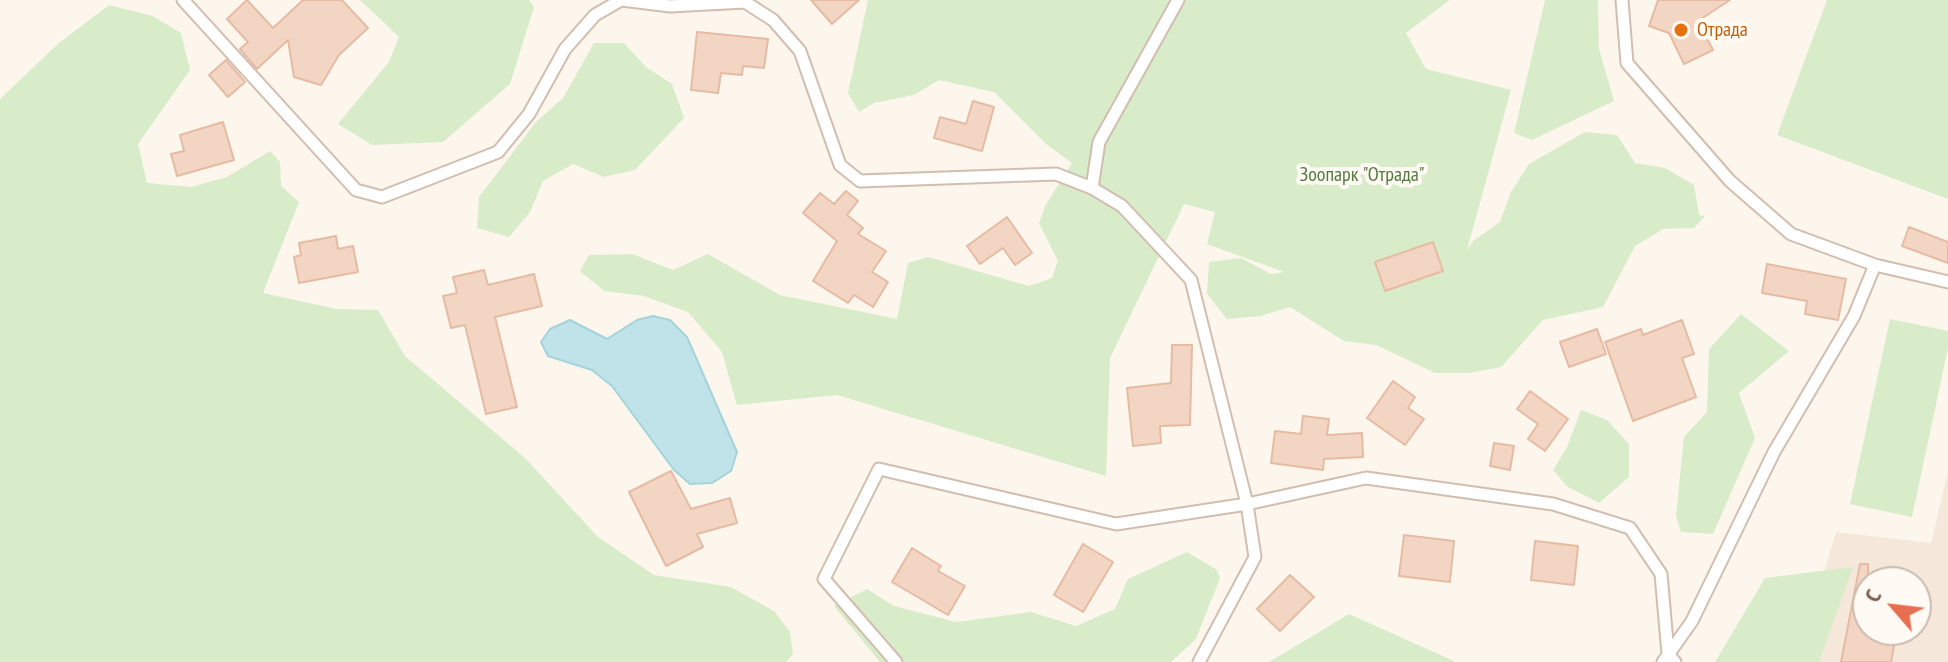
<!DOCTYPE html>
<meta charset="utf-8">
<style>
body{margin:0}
#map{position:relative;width:1948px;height:662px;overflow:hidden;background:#fdf6ec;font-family:"PT Sans Narrow",sans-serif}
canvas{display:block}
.north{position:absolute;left:1852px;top:566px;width:80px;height:80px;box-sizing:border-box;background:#fffaf3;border:2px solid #cabbb1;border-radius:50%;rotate:298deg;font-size:22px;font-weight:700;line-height:32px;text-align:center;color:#7a5c4d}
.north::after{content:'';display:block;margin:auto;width:28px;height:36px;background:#e76f51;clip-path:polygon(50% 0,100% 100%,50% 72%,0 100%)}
</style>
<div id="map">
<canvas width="1948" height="662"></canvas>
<div class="north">С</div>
</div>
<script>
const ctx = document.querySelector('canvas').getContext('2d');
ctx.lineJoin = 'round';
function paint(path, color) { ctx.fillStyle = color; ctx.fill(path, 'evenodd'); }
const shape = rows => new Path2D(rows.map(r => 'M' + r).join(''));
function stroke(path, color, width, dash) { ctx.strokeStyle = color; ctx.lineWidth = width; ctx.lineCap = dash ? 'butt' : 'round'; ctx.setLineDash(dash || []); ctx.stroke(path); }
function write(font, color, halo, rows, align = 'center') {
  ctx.font = font + ' "PT Sans Narrow",sans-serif'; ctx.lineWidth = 8; ctx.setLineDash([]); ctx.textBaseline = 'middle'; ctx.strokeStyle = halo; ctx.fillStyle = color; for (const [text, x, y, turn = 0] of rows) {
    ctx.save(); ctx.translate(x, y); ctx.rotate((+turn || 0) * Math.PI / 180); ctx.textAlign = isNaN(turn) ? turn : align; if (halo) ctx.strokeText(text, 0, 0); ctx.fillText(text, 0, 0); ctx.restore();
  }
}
paint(shape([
 [1948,471,1948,662,1797,662,1836,532,1931,543],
 [1868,582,1916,582,1916,630,1868,630]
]), '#f5e8da');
paint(shape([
 [360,0,529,0,534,7,510,84,443,142,372,145,338,124,389,62,399,37],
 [868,0,1450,0,1406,33,1426,69,1511,90,1467,250,1473,241,1500,222,1511,192,1529,164,1585,132,1617,135,1635,163,1665,168,1694,185,1699,215,1705,216,1694,228,1663,229,1635,246,1603,307,1543,320,1501,367,1469,373,1435,373,1376,345,1344,341,1290,307,1260,316,1227,319,1207,294,1209,262,1241,258,1271,274,1284,272,1207,244,1215,212,1184,204,1110,358,1106,476,837,395,737,405,722,352,688,312,644,296,604,291,580,271,589,255,632,254,673,270,708,254,780,295,897,319,908,263,928,257,1029,286,1052,278,1058,261,1039,223,1045,206,1072,163,1046,144,994,92,939,80,914,95,874,103,859,112,848,93],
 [1545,0,1598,0,1599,49,1614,101,1532,140,1514,133],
 [1827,0,1948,0,1948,199,1777,135],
 [109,5,153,16,181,33,190,70,138,144,147,183,191,187,227,177,270,151,280,162,281,186,299,202,263,293,337,309,378,310,405,356,525,458,598,537,654,575,731,587,774,611,790,632,793,654,786,662,0,662,0,99,59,43],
 [594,43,624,43,646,67,672,84,684,118,635,170,604,177,573,164,543,181,530,212,509,237,477,228,479,197,536,122,563,98],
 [1741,314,1789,351,1739,393,1755,438,1713,534,1681,532,1676,516,1684,437,1707,412,1709,349],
 [1890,319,1948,331,1948,348,1912,517,1850,504],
 [1581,410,1607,420,1629,444,1629,477,1599,503,1568,487,1553,470,1567,447],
 [1187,552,1217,570,1220,578,1196,639,1171,662,880,662,834,606,867,589,894,606,956,622,1031,612,1076,626,1115,609,1128,579],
 [1853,567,1819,662,1715,662,1765,578],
 [1349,614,1456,662,1269,662]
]), '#d8ecc9');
const water = shape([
 [653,316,670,320,687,337,737,452,731,471,712,483,690,484,674,470,612,386,592,370,548,356,541,342,550,329,570,320,607,339,637,320,653,316]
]);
paint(water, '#bfe3e8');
stroke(water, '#a5d3da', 2);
const building = shape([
 [247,0,273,28,303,0,342,0,368,28,339,55,321,85,294,77,288,40,257,69,240,49,248,42,227,19,247,0],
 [811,0,859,0,832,24,811,0],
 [1658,0,1730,0,1698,21,1713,50,1684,64,1669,33,1649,26,1658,0],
 [697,32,768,39,764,68,743,66,742,75,721,73,718,93,691,90,697,32],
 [226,60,245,82,228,97,209,75,226,60],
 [973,101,994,107,982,151,934,138,940,117,966,124,973,101],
 [223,122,234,160,177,176,171,154,184,151,180,135,223,122],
 [846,191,858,201,847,215,863,228,858,234,886,251,872,272,888,282,873,307,854,295,848,303,813,281,837,241,803,213,820,193,834,204,846,191],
 [1007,217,1032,253,1015,265,1003,248,980,264,967,246,1007,217],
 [1909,227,1948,242,1948,263,1902,246,1909,227],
 [336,236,338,249,353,246,358,272,299,283,294,257,301,255,299,243,336,236],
 [1433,242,1443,271,1385,291,1375,262,1433,242],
 [1767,264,1846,279,1838,320,1805,314,1807,301,1762,293,1767,264],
 [484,270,488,285,534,274,542,306,495,317,517,407,486,414,465,325,451,328,443,296,457,293,453,277,484,270],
 [1682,320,1694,354,1682,358,1696,397,1633,421,1605,342,1641,329,1643,335,1682,320],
 [1597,329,1606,354,1569,367,1560,342,1597,329],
 [1172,345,1192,345,1190,425,1160,426,1161,443,1133,446,1127,388,1171,383,1172,345],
 [1393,381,1415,397,1408,408,1424,419,1405,445,1367,418,1393,381],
 [1530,391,1568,419,1545,451,1528,439,1538,424,1517,409,1530,391],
 [1303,416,1329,419,1327,435,1362,433,1363,457,1324,459,1323,470,1271,463,1275,431,1301,434,1303,416],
 [1494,443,1514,446,1510,470,1490,466,1494,443],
 [671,471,691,509,730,498,737,523,697,534,703,547,666,566,629,492,671,471],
 [1404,535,1454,541,1450,582,1399,576,1404,535],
 [1535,541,1578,546,1574,585,1531,580,1535,541],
 [1083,544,1113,562,1083,612,1054,595,1083,544],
 [912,548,941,566,938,571,965,586,948,615,892,582,912,548],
 [1860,564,1868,564,1868,630,1897,630,1891,662,1841,662,1860,564],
 [1290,575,1314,597,1280,631,1257,609,1290,575]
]);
paint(building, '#f3d5c3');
stroke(building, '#e6bba3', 2);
const lane = shape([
 [183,0,356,190,382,197,498,152,529,114,565,49,595,15,621,0],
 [622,0,670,6,745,2,773,20,800,51,840,165,860,181,1056,174,1092,188,1122,206,1191,280,1247,504,1255,557,1199,662],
 [1622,0,1627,63,1730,181,1791,234,1875,265,1948,282],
 [1092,188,1099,142,1178,0],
 [896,662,824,579,879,469,1116,524,1247,504,1366,478,1553,504,1630,528,1661,574,1668,654,1675,662],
 [1663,662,1692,621,1774,452,1854,316,1875,265]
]);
stroke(lane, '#d1beb0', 15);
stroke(lane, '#fff', 11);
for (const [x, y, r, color] of [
 [1681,30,8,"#e8710a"]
]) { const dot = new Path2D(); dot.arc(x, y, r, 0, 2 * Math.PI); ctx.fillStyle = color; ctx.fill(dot); stroke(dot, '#fffaf3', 3); }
write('20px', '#c56008', '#fffaf3', [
 ["Отрада",1697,30]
], 'left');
write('20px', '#537a41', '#fffaf3', [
 ["Зоопарк \"Отрада\"",1362,175]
]);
</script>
